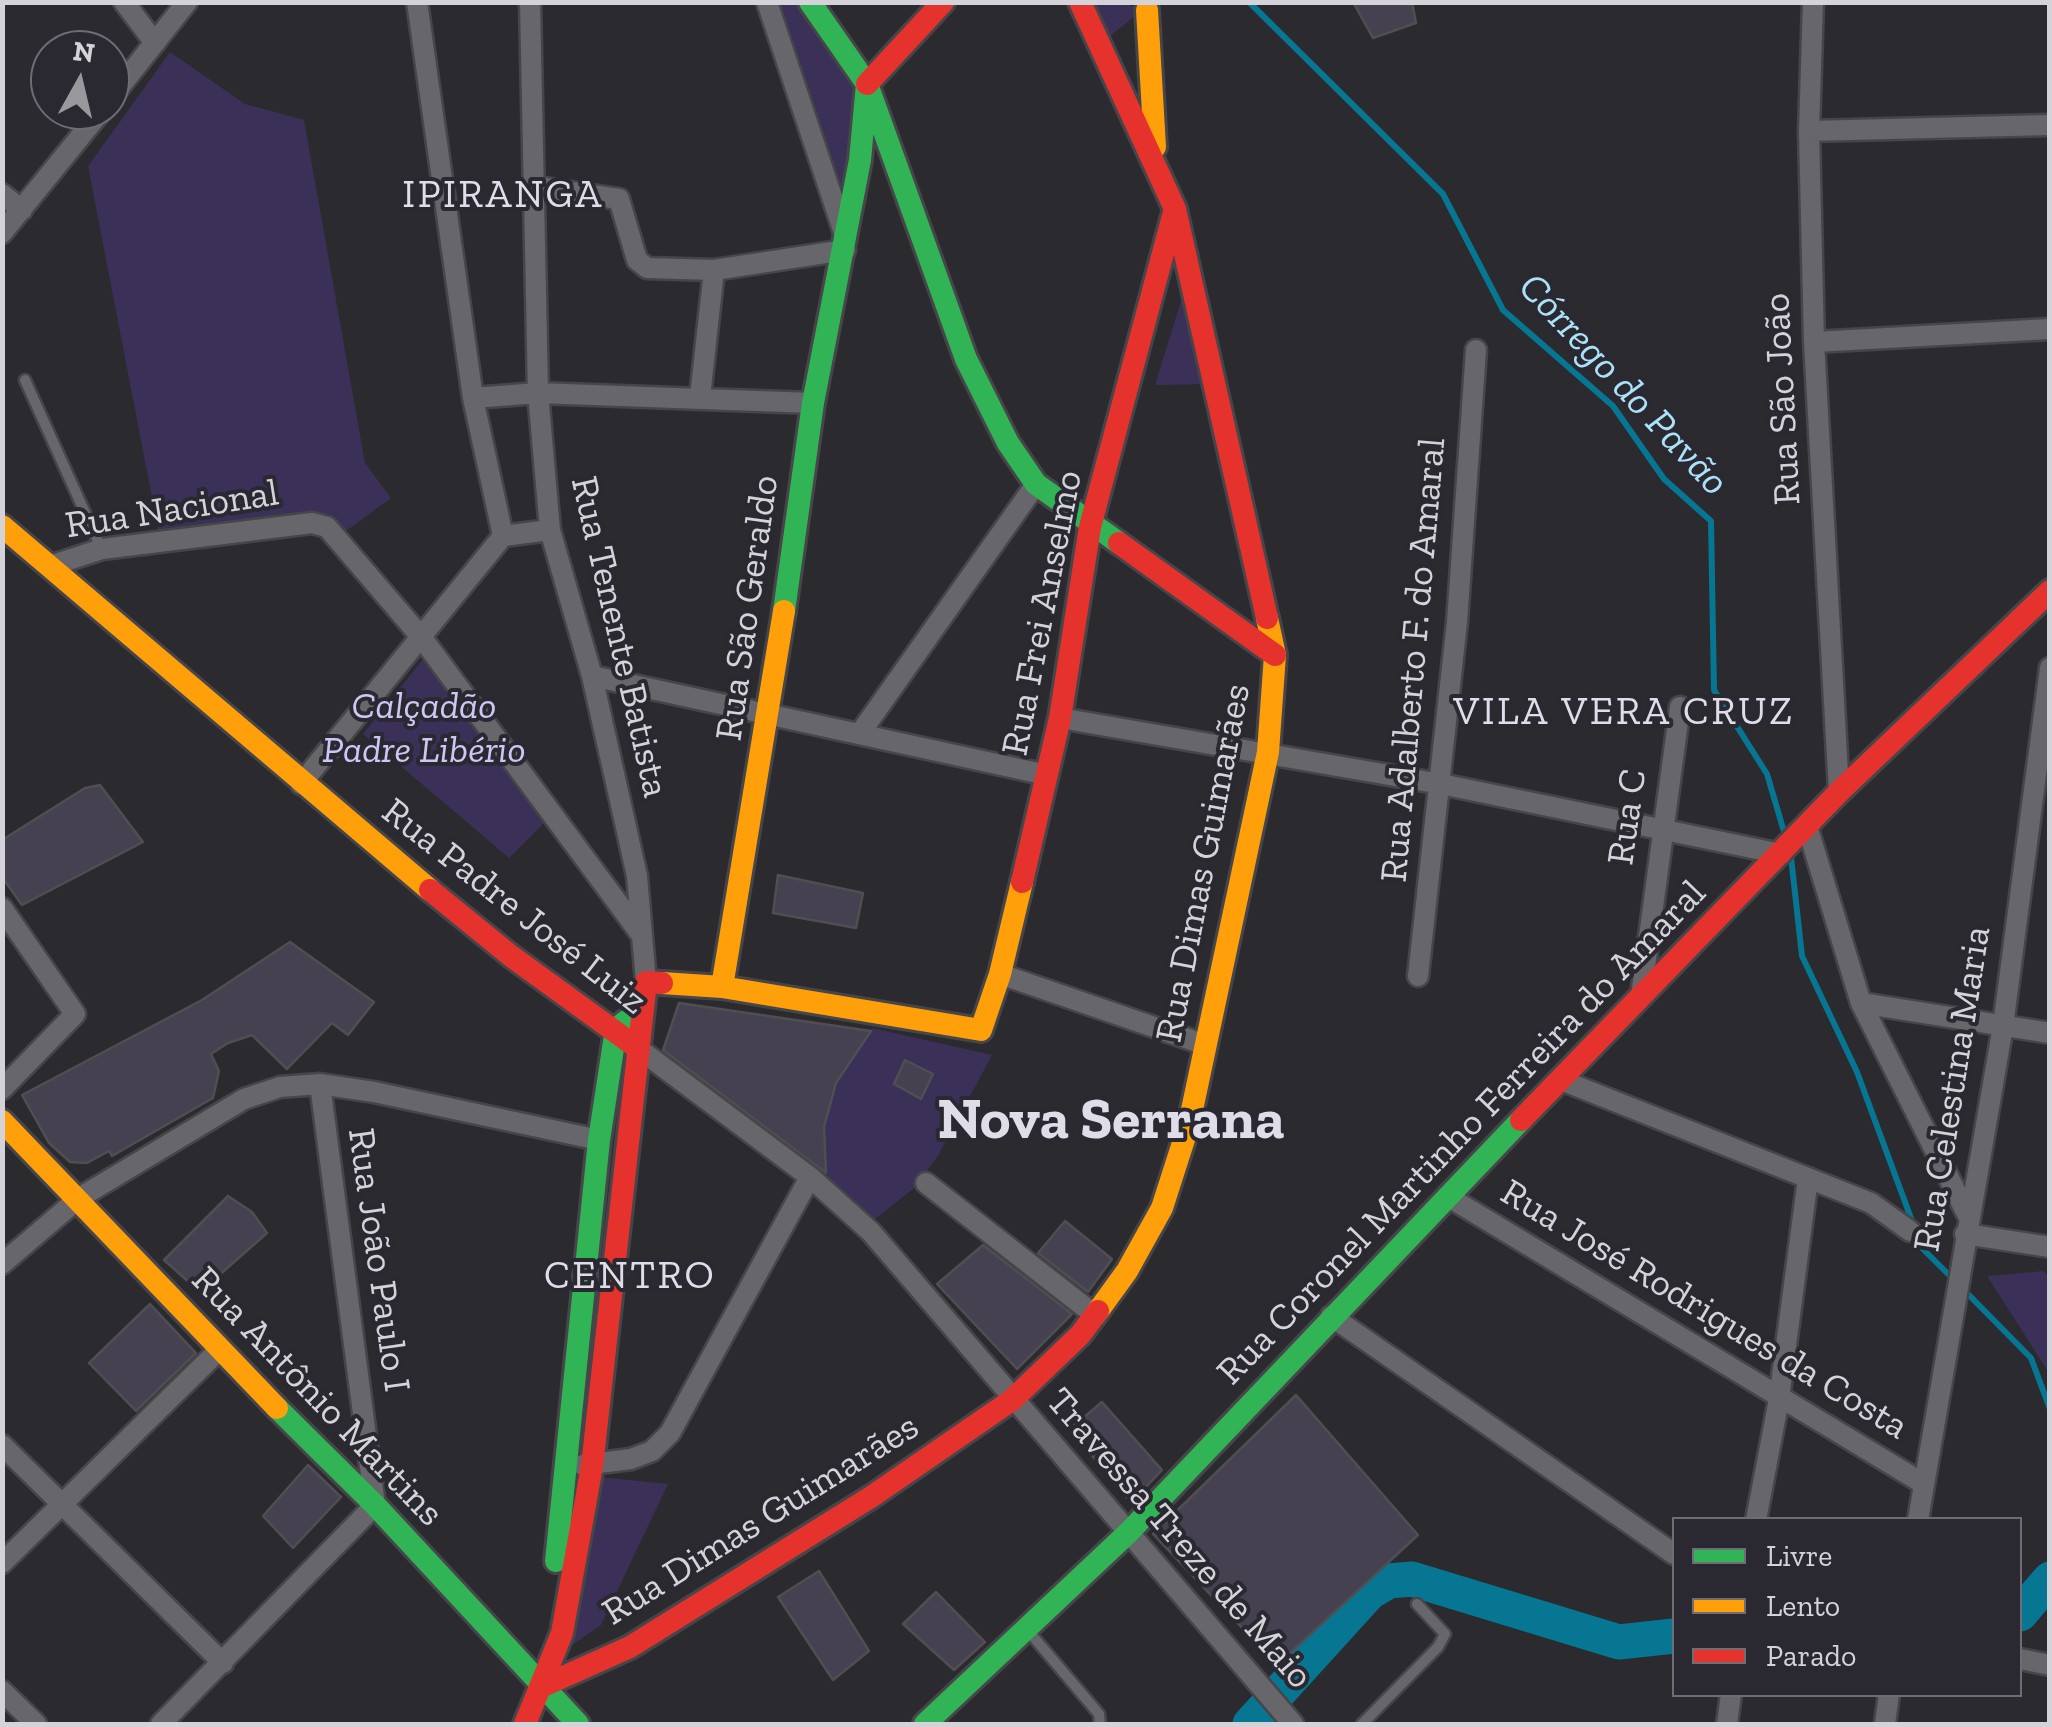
<!DOCTYPE html>
<meta charset="utf-8">
<style>
body{margin:0}
#map{position:relative;width:2052px;height:1727px;overflow:hidden;background:#2b2a2e;font-family:"Zilla Slab",serif}
canvas{display:block}
.frame{position:absolute;inset:0;border:5px solid #d4d3d9;pointer-events:none}
.legend{position:absolute;left:1672px;top:1517px;width:350px;height:180px;box-sizing:border-box;background:#2a2830;border:2px solid #6e6c74;margin:0;padding:12px 18px;list-style:none;font-size:30px;color:#d4d3d9}
.legend li{display:flex;align-items:center;gap:20px;height:50px}
.legend b{width:50px;border:2px solid #6e6c74}
.north{position:absolute;left:30px;top:30px;width:100px;height:100px;box-sizing:border-box;background:#2a2830;border:2px solid #6e6c74;border-radius:50%;rotate:8deg;font-size:28px;font-weight:700;line-height:40px;text-align:center;color:#d4d3d9}
.north::after{content:'';display:block;margin:auto;width:35px;height:45px;background:#99989d;clip-path:polygon(50% 0,100% 100%,50% 72%,0 100%)}
</style>
<div id="map">
<canvas width="2052" height="1727"></canvas>
<div class="frame"></div>
<ul class="legend">
<li><b style="height:12px;background:#30b455"></b>Livre</li>
<li><b style="height:12px;background:#ff9f0a"></b>Lento</li>
<li><b style="height:12px;background:#e5322d"></b>Parado</li>
</ul>
<div class="north">N</div>
</div>
<script>
const ctx = document.querySelector('canvas').getContext('2d');
ctx.lineJoin = 'round';
function paint(path, color) { ctx.fillStyle = color; ctx.fill(path, 'evenodd'); }
const shape = rows => new Path2D(rows.map(r => 'M' + r).join(''));
function stroke(path, color, width, dash) { ctx.strokeStyle = color; ctx.lineWidth = width; ctx.lineCap = dash ? 'butt' : 'round'; ctx.setLineDash(dash || []); ctx.stroke(path); }
function write(font, color, halo, rows, align = 'center') {
  ctx.font = font + ' "Zilla Slab",serif'; ctx.lineWidth = 8; ctx.setLineDash([]); ctx.textBaseline = 'middle'; ctx.strokeStyle = halo; ctx.fillStyle = color; for (const [text, x, y, turn = 0] of rows) {
    ctx.save(); ctx.translate(x, y); ctx.rotate((+turn || 0) * Math.PI / 180); ctx.textAlign = isNaN(turn) ? turn : align; if (halo) ctx.strokeText(text, 0, 0); ctx.fillText(text, 0, 0); ctx.restore();
  }
}
paint(shape([
 [768,3,808,3,866,87,846,233],
 [1090,3,1126,3,1141,11,1109,37],
 [170,52,245,104,304,120,365,463,391,498,338,537,323,513,159,534,88,166],
 [1189,275,1212,384,1155,385],
 [424,658,551,816,509,858,363,734],
 [872,1028,992,1055,938,1156,913,1189,874,1220,826,1176,824,1127,836,1083],
 [2044,1271,2049,1278,2049,1373,1987,1276],
 [599,1477,668,1484,601,1625,568,1648]
]), '#3b3058');
stroke(shape([
 [1249,2,1443,194,1503,310,1613,406,1664,479,1711,521,1714,690,1767,774,1785,835],
 [1791,857,1802,956,1857,1072,1922,1248,1955,1281],
 [1964,1290,2031,1358,2050,1409]
]), '#067693', 6);
stroke(shape([
 [2020,1614,2050,1579],
 [1250,1724,1370,1592,1389,1581,1412,1579,1619,1642,1674,1636]
]), '#067693', 35);
const building = shape([
 [1353,2,1412,2,1416,23,1373,38,1353,2],
 [100,785,143,842,22,905,2,877,2,840,85,788,100,785],
 [778,875,863,893,856,928,773,913,778,875],
 [290,942,374,1002,348,1035,332,1023,287,1069,252,1035,228,1043,211,1054,219,1071,213,1098,112,1156,109,1151,87,1163,70,1162,49,1143,22,1095,202,1000,290,942],
 [679,1003,871,1031,836,1083,824,1127,826,1173,663,1050,679,1003],
 [905,1060,933,1074,921,1099,894,1084,905,1060],
 [228,1196,252,1212,267,1233,200,1292,164,1260,228,1196],
 [1065,1221,1112,1259,1088,1292,1038,1253,1065,1221],
 [983,1245,1072,1314,1017,1369,937,1284,983,1245],
 [150,1304,196,1353,136,1411,89,1363,150,1304],
 [1296,1395,1418,1535,1277,1665,1153,1534,1296,1395],
 [1102,1402,1162,1470,1131,1503,1070,1429,1102,1402],
 [308,1465,341,1497,293,1548,263,1516,308,1465],
 [819,1571,869,1651,833,1680,778,1597,819,1571],
 [936,1592,985,1642,954,1670,903,1624,936,1592]
]);
paint(building, '#464151');
stroke(building, '#4f4e51', 2.5);
const lane = shape([
 [25,380,101,548],
 [1030,1633,1099,1714,1100,1724],
 [1362,1724,1438,1647,1445,1634,1417,1604]
]);
const street = shape([
 [124,2,155,43],
 [417,2,473,398,503,536],
 [530,2,538,393,550,530,592,676,637,876,646,982],
 [767,2,844,233],
 [1813,2,1809,131,1814,342,1839,792],
 [110,99,187,2],
 [1809,131,2050,125],
 [531,186,619,199,637,260,647,268,714,270,845,250],
 [2,194,22,210],
 [2,233,102,110],
 [1814,342,2050,329],
 [700,397,714,270],
 [473,398,538,393,813,403],
 [53,565,102,549,312,523,327,527,422,638,640,933],
 [592,676,1047,775],
 [1060,718,1441,784,1781,854],
 [861,732,1036,484],
 [301,784,503,536,550,530],
 [1807,826,1861,1003,1967,1214],
 [2,908,75,1014,2,1089],
 [1000,974,1206,1045],
 [1418,976,1457,622,1476,350],
 [1641,996,1680,707],
 [1861,1003,2050,1033],
 [639,1049,810,1177,871,1232,1293,1724],
 [1561,1080,1871,1203,1910,1231],
 [926,1183,1096,1316],
 [1447,1196,1924,1484],
 [1965,1234,2050,1247],
 [2,1264,79,1198,244,1099,280,1087,320,1084,374,1092,599,1140],
 [1331,1316,1674,1554],
 [2,1445,223,1663],
 [583,1465,631,1459,652,1451,670,1433,810,1177],
 [1756,1520,1779,1399,1808,1178],
 [1918,1520,2003,1026,2050,668],
 [2,1563,219,1350],
 [2020,1659,2050,1665],
 [2,1691,36,1724],
 [161,1724,375,1505,320,1084],
 [1727,1724,1731,1694],
 [1885,1724,1889,1694]
]);
const fast = shape([
 [810,2,867,84,966,359,1008,443,1036,484,1119,543],
 [784,611,813,403,860,160,867,84],
 [277,1408,375,1505,578,1724],
 [556,1561,599,1140,616,1029,626,1021],
 [925,1724,1129,1532,1521,1120]
]);
const slow = shape([
 [1147,10,1155,147],
 [2,526,430,890],
 [662,983,722,987,981,1030,1000,974,1022,882],
 [722,987,784,611],
 [2,1121,277,1408],
 [1098,1311,1127,1271,1162,1208,1189,1124,1268,752,1275,655,1267,618]
]);
const jam = shape([
 [1080,2,1175,209,1267,618],
 [867,84,943,2],
 [1119,543,1275,655],
 [1022,882,1060,718,1090,527,1174,212],
 [430,890,511,956,639,1049],
 [1521,1120,1839,792,2050,591],
 [543,1686,630,1647,871,1497,1012,1400,1080,1335,1098,1311],
 [525,1724,562,1633,592,1466,646,982,662,983]
]);
stroke(lane, '#464549', 15);
stroke(street, '#464549', 25);
stroke(fast, '#464549', 28);
stroke(slow, '#464549', 28);
stroke(jam, '#464549', 28);
stroke(lane, '#67666a', 10);
stroke(street, '#67666a', 20);
stroke(fast, '#30b455', 22);
stroke(slow, '#ff9f0a', 22);
stroke(jam, '#e5322d', 22);
write('38px', '#d4d3d9', '#2a2830', [
 ["Rua São João",1783,399,-93],
 ["Rua Nacional",172,510,-9],
 ["Rua São Geraldo",748,608,-82],
 ["Rua Frei Anselmo",1043,613,-79],
 ["Rua Tenente Batista",619,637,77],
 ["Rua Adalberto F. do Amaral",1414,660,-85],
 ["Rua C",1628,817,-82],
 ["Rua Dimas Guimarães",1204,863,-79],
 ["Rua Padre José Luiz",514,907,38],
 ["Rua Celestina Maria",1953,1089,-81],
 ["Rua Coronel Martinho Ferreira do Amaral",1462,1133,-46],
 ["Rua João Paulo I",378,1260,82],
 ["Rua José Rodrigues da Costa",1704,1310,31],
 ["Rua Antônio Martins",317,1397,46],
 ["Rua Dimas Guimarães",761,1520,-32],
 ["Travessa Treze de Maio",1179,1539,49]
]);
write('italic 38px', '#cfc6f3', '#2a2830', [
 ["Calçadão",424,707],
 ["Padre Libério",424,751]
]);
ctx.letterSpacing = '2.5px';
write('40px', '#dfdde8', '#2a2830', [
 ["IPIRANGA",503,196],
 ["VILA VERA CRUZ",1624,713],
 ["CENTRO",630,1277]
]);
ctx.letterSpacing = '0px';
write('italic 40px', '#ace2f8', '#2a2830', [
 ["Córrego do Pavão",1623,385,47]
]);
write('bold 58px', '#dfdde8', '#2a2830', [
 ["Nova Serrana",1111,1121]
]);
</script>
